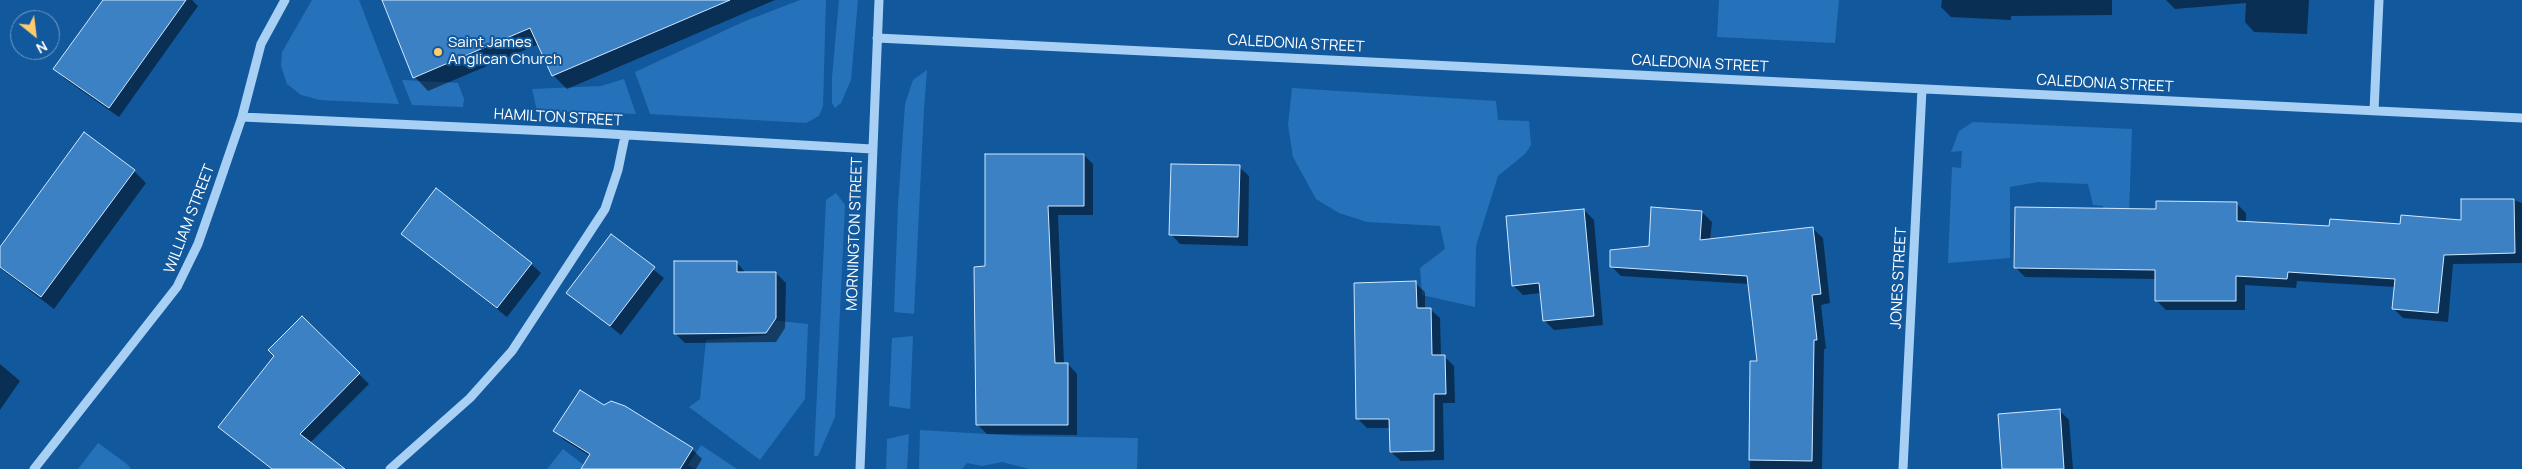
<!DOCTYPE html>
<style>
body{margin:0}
#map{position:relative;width:2522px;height:469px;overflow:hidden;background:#12589d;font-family:Manrope,sans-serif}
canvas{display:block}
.north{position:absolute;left:10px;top:10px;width:50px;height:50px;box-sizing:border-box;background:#12589d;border:1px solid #719bc4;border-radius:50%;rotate:151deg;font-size:14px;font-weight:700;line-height:20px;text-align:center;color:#fff}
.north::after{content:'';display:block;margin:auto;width:18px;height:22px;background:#ffcb6b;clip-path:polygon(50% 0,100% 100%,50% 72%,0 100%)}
</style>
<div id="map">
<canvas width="2522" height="469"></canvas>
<div class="north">N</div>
</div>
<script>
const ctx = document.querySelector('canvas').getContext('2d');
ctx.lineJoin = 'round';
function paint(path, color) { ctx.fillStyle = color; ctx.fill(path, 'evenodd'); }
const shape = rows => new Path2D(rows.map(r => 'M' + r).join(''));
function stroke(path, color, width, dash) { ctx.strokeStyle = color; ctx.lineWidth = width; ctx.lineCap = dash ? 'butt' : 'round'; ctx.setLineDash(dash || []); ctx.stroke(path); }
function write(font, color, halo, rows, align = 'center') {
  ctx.font = font + ' Manrope,sans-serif'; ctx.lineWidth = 4; ctx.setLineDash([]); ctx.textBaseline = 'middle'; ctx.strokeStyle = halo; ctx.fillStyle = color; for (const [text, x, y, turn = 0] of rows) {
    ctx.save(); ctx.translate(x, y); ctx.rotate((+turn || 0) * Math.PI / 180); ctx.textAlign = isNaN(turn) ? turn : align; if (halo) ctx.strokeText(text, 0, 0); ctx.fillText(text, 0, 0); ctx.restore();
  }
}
paint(shape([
 [312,0,359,0,399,104,320,100,301,95,287,84,281,66,282,52],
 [800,0,826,0,823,106,819,116,806,123,650,114,635,72,743,22],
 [839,0,858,0,851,80,841,103,835,108,832,103,832,77],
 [1719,0,1839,0,1835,43,1717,37],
 [927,70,924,109,914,314,894,312,898,206,905,104,913,80],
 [624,79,636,114,537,111,532,89,601,86],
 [402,80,458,83,464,99,463,107,412,105],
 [1292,88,1496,101,1498,120,1529,121,1531,145,1525,154,1498,176,1476,246,1475,307,1422,295,1420,268,1445,249,1440,226,1367,222,1339,213,1316,199,1293,157,1288,125],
 [1973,122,2132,129,2129,213,2106,251,2103,206,2093,205,2088,184,2038,182,2010,187,2010,258,1948,263,1952,167,1961,168,1962,151,1951,152,1959,131],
 [836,193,845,205,835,417,818,456,814,456,826,200],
 [770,320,808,324,805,399,760,460,689,407,700,399,706,340,766,335],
 [913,336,910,409,889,406,892,338],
 [920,430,1021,436,1138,438,1137,469,1029,469,1002,462,982,466,967,463,962,469,919,469],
 [909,434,907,469,886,469,887,439],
 [98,443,127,464,131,469,78,469],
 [701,445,737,469,694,469,688,465],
 [563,449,589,469,547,469]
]), '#2572bb');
paint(shape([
 [104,0,192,0,198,6,119,117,65,79,55,69],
 [383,0,775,0,567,89,553,75,539,44,428,91,415,77],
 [1942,0,2112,0,2112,15,2011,16,2011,20,1951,17,1941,7],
 [2166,0,2309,0,2307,34,2254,32,2245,22,2246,3,2175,9],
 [1084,155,1093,164,1093,215,1058,215,1064,364,1068,364,1077,374,1077,435,987,434,977,424,987,267],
 [1239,167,1249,176,1248,246,1180,244,1171,234],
 [134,171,146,183,54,309,0,268,0,249],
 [2514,200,2522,203,2522,263,2453,264,2448,322,2403,318,2393,308,2395,287,2297,281,2296,288,2245,285,2245,310,2166,310,2156,300,2156,279,2025,277,2015,267,2157,210,2236,203,2246,213,2246,223,2331,227,2462,221],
 [1584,210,1594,220,1603,325,1554,330,1544,320,1541,293,1523,295,1513,285],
 [1702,212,1712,222,1710,240,1813,229,1823,238,1830,303,1821,305,1826,349,1824,349,1822,469,1750,469,1752,362,1759,362,1749,284,1621,276,1612,267,1650,247],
 [402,233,531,264,541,273,507,317],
 [611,236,664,278,621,335,568,293],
 [736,262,746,273,776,273,786,283,785,328,776,342,685,343,675,333],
 [1415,283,1425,292,1425,309,1430,309,1440,318,1441,356,1444,356,1454,366,1455,403,1443,403,1444,460,1401,461,1391,452,1391,428,1367,428,1358,419],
 [302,318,369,384,310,443,341,469,271,469,220,427,276,356],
 [0,364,20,381,0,410],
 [604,406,625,407,692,449,702,459,696,469,589,469,590,456,564,440,555,431],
 [2059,410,2069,420,2073,469,2004,469]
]), '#0007');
const building = shape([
 [103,0,186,0,109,108,53,69,103,0],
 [382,0,730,0,552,76,530,28,413,78,382,0],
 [84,132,135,170,41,297,0,267,0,247,84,132],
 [985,154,1084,154,1084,206,1048,206,1055,363,1068,363,1068,425,976,425,974,267,985,266,985,154],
 [1171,164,1240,165,1238,237,1169,235,1171,164],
 [436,188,532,263,497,308,401,234,436,188],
 [2461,199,2514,199,2515,253,2444,255,2438,313,2392,309,2395,279,2288,272,2287,279,2236,276,2236,301,2155,301,2155,270,2014,268,2015,207,2156,209,2156,201,2237,202,2237,221,2329,226,2330,219,2400,224,2401,215,2461,220,2461,199],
 [1651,207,1702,211,1700,240,1813,227,1821,294,1812,295,1817,340,1814,340,1812,461,1749,460,1750,361,1757,361,1747,276,1610,267,1610,250,1649,246,1651,207],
 [1584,209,1594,316,1543,321,1539,283,1512,286,1506,216,1584,209],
 [611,234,655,267,610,326,566,293,611,234],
 [674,261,737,261,737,272,776,272,776,318,766,333,674,334,674,261],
 [1416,281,1417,308,1431,308,1432,355,1445,355,1446,394,1434,394,1434,451,1390,452,1389,419,1356,419,1354,283,1416,281],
 [302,316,360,373,300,434,345,469,272,469,218,427,274,356,268,350,302,316],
 [580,390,604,405,611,401,625,406,693,448,680,469,581,469,590,454,553,431,580,390],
 [2060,409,2064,469,2002,469,1998,414,2060,409]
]);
paint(building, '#3b81c4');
stroke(building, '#d1e8fe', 1);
stroke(shape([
 [877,38,2522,118],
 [2374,111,2379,0],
 [242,117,593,133,872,149],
 [34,469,177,287,198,244,219,184,242,117,261,44,285,0],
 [390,469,470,398,512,351,605,209,618,170,625,136],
 [860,469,879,0],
 [1903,469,1922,89]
]), '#a8cff4', 9);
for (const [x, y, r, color] of [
 [438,52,5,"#ffcb6b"]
]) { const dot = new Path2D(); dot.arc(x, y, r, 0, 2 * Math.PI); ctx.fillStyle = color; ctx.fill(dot); stroke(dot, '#12589d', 2); }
write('15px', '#fff', '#12589d', [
 ["Saint James",448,43],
 ["Anglican Church",448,60]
], 'left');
write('15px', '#fff', '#12589d', [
 ["CALEDONIA STREET",1296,44,3],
 ["CALEDONIA STREET",1700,64,3],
 ["CALEDONIA STREET",2105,84,3],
 ["HAMILTON STREET",558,118,3],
 ["WILLIAM STREET",190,219,-69],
 ["MORNINGTON STREET",855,234,-88],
 ["JONES STREET",1899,278,-87]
]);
</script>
